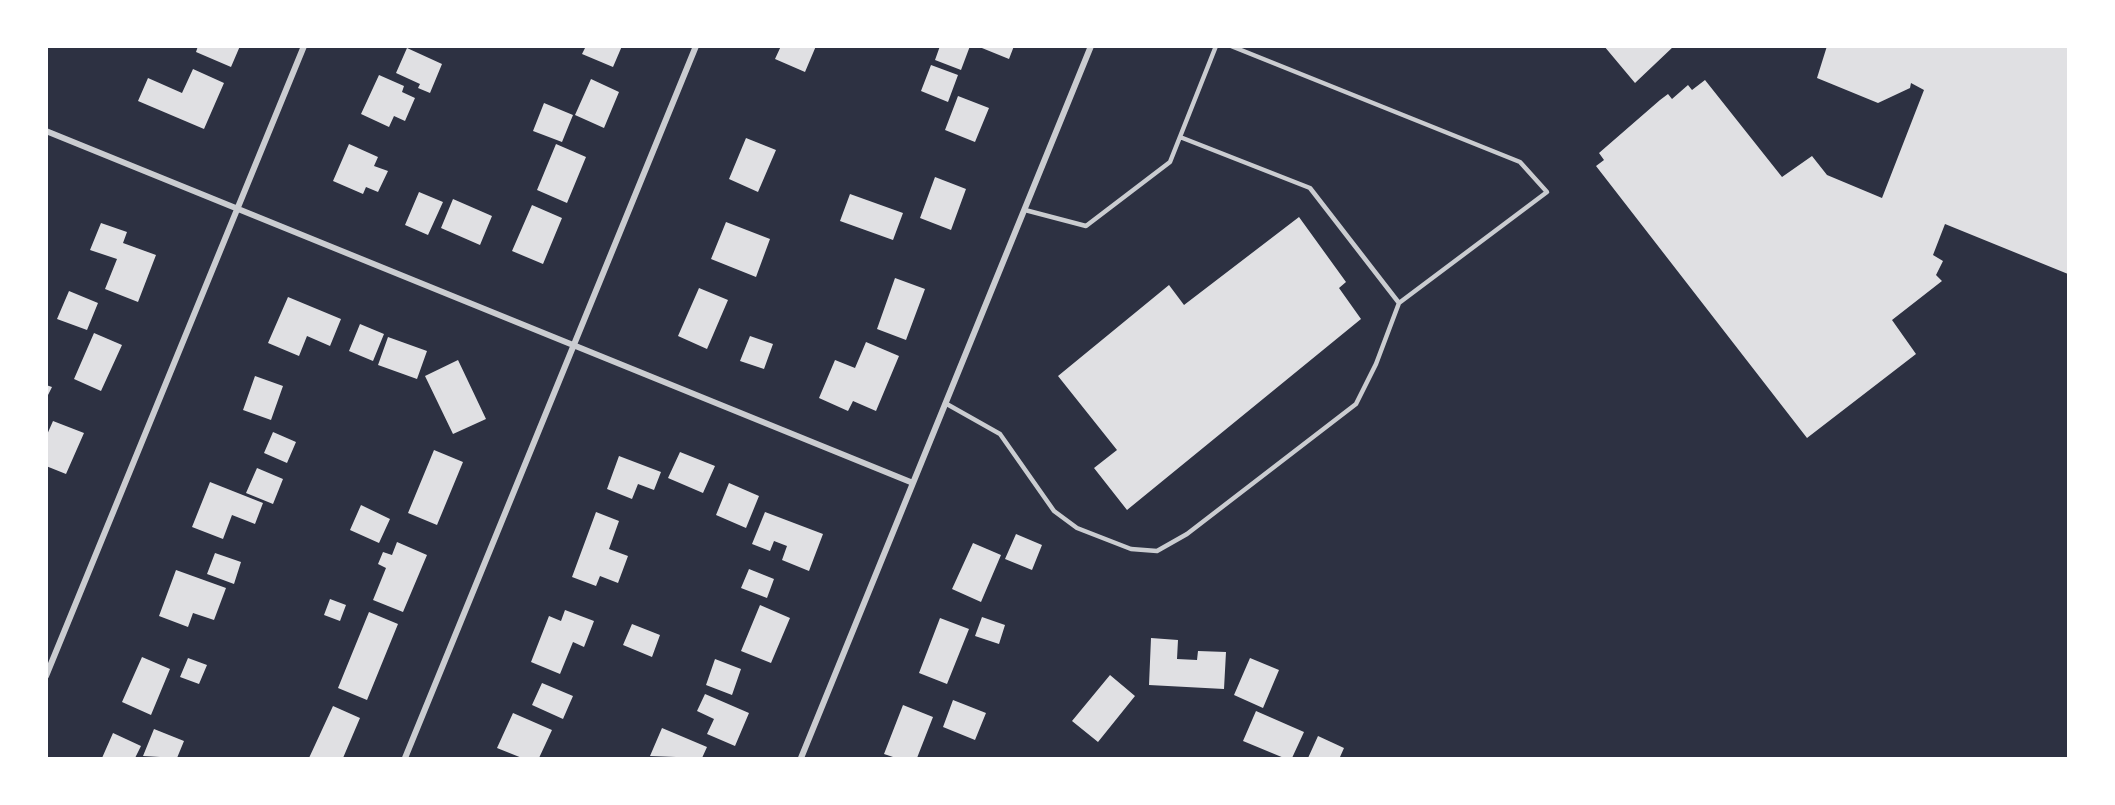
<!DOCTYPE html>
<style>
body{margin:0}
#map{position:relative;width:2115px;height:805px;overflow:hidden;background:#2d3142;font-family:"Times New Roman",serif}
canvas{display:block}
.frame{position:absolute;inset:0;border:48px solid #fff;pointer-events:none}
</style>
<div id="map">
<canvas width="2115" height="805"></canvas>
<div class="frame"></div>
</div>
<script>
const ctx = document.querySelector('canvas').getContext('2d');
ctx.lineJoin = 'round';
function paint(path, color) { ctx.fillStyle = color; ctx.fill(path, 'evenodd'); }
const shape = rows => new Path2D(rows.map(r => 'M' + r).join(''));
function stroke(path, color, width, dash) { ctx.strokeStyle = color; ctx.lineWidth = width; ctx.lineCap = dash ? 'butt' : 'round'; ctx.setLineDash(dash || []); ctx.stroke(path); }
paint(shape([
 [198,46,240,46,231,67,196,52],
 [586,46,622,46,613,67,582,54],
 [781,46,816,46,805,72,775,59],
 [940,46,970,46,961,70,935,60],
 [977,46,1014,46,1009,59],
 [1604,46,1674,46,1635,83],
 [1827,46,2068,46,2068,274,1945,224,1933,255,1943,261,1936,275,1942,281,1892,320,1916,354,1807,438,1596,166,1604,160,1599,153,1660,100,1668,94,1672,99,1688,85,1692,90,1705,80,1782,177,1812,156,1827,175,1882,198,1924,90,1911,83,1910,88,1878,103,1817,78],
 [407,48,442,64,430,93,418,88,420,84,396,73],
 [931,65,958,75,948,102,921,91],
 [193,69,224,83,204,129,138,101,148,78,182,93],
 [379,75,404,86,402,92,415,98,405,121,394,116,389,127,361,114],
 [591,79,619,92,604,128,575,115],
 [958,96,989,108,975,142,945,130],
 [544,103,573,115,562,142,533,131],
 [746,138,776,150,758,192,729,179],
 [349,144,378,157,374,166,388,171,378,192,366,187,363,194,333,181],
 [556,144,586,157,567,203,537,190],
 [935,177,966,189,951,230,920,218],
 [419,192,443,202,428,235,405,225],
 [850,194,903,213,893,240,840,221],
 [453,199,492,216,480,245,441,228],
 [532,205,562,218,543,264,512,251],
 [1299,217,1346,282,1339,288,1361,319,1127,510,1094,468,1117,450,1058,376,1169,285,1184,305],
 [726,222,770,239,756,277,711,259],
 [101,223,127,232,123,243,156,255,138,302,105,289,117,259,90,250],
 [895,278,925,289,906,340,877,329],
 [699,288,728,300,707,349,678,336],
 [69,291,98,303,87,330,57,319],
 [288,297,341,319,330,346,307,336,299,356,268,343],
 [360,324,384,334,373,361,349,351],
 [94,333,122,345,101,391,74,379],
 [750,336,773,344,764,369,740,361],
 [388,337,427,351,417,379,378,365],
 [866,342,899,356,876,411,853,401,848,411,819,398,835,360,855,368],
 [458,360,486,419,453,434,425,376],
 [255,376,283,386,271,420,243,410],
 [46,385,52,387,46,399],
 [53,421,84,433,66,474,46,466,46,437],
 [273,432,296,442,287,463,264,453],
 [434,450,463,462,437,525,408,513],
 [680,452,715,466,703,493,668,478],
 [619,456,661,472,654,490,638,484,632,499,607,489],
 [257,468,283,479,273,504,246,493],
 [210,482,263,503,255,524,232,515,223,539,192,527],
 [729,483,759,496,746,528,716,515],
 [361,505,390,519,379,543,350,530],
 [596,512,619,521,609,549,628,556,618,583,600,576,596,586,572,577],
 [765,512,823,534,809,571,782,560,787,546,774,541,770,551,752,544],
 [1016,534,1042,545,1032,570,1005,559],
 [397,542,427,555,403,612,373,600,386,568,378,564,383,552,392,555],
 [973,543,1001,555,981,602,952,589],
 [215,553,241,562,234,584,207,574],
 [749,569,774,579,767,598,741,588],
 [176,570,226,588,214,620,193,613,188,627,159,616],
 [330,599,346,605,340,621,324,615],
 [760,605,790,618,771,663,741,651],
 [565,610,594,621,584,647,573,642,560,674,531,662,549,616,561,621],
 [369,612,398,624,367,700,338,688],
 [982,617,1005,625,999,644,975,636],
 [940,618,969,629,947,684,919,673],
 [632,624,660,635,652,657,623,645],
 [1151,638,1178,640,1177,659,1197,660,1198,651,1226,652,1224,689,1149,685],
 [142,657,170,669,151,715,122,702],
 [188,658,207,665,199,684,180,677],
 [1250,658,1279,670,1263,708,1234,695],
 [715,659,741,669,732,695,706,685],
 [1110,675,1135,696,1098,742,1072,721],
 [542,683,573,696,563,719,532,705],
 [705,694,749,713,735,746,707,734,714,719,697,711],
 [953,700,986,713,975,740,943,727],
 [903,705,933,717,917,758,896,758,884,754],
 [333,706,360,718,343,758,309,758],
 [1256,711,1304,732,1292,758,1284,758,1243,741],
 [513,713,552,730,539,758,522,758,497,748],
 [662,728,707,747,702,758,650,756],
 [154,729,184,741,177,758,143,756],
 [113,733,141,746,135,758,102,758],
 [1318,736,1344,748,1340,757,1344,758,1308,758]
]), '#e0e0e3');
stroke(shape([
 [1180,137,1310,188,1399,303],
 [1025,210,1086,226,1170,162,1216,46],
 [945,403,1000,434,1054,511,1077,528,1131,549,1157,551,1187,534,1356,404,1376,364,1399,303,1547,192,1520,162,1231,46]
]), '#caccd0', 4.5);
stroke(shape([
 [46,131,913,483],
 [46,676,304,46],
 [405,758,696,46],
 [801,758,1091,46]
]), '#caccd0', 6);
</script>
